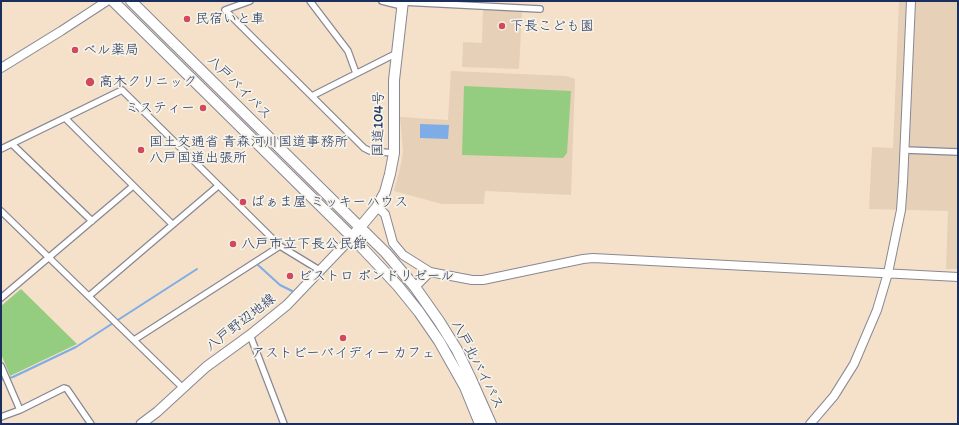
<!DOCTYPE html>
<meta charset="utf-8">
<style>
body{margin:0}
#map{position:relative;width:959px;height:425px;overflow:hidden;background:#f5e1c9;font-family:Itim,sans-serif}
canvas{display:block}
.frame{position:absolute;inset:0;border:2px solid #1b2f5e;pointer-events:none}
</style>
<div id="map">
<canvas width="959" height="425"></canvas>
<div class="frame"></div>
</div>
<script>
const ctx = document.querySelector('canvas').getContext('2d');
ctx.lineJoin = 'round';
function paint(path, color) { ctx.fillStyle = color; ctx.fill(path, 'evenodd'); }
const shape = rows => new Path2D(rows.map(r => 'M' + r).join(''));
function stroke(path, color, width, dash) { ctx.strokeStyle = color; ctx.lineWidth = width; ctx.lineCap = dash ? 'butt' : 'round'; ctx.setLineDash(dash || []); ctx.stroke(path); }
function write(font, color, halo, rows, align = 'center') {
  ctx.font = font + ' Itim,"Klee One",sans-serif'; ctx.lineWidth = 3.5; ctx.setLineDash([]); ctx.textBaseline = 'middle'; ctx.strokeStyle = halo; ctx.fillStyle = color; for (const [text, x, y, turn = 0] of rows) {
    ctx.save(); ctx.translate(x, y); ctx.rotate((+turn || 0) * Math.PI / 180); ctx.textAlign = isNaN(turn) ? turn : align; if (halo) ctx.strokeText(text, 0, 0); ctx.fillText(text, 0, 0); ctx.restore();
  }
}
paint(shape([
 [899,1,958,1,958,269,946,269,948,211,869,209,872,147,893,148],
 [483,9,522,11,519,69,462,67,463,42,482,43],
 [451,71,567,76,575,79,571,195,485,191,484,204,442,204,394,191,401,164,403,151,400,117,448,120]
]), '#e6d0b7');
paint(shape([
 [464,86,571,91,567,153,563,158,462,155],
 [21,289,77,344,10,376,1,354,1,306]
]), '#95cd80');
paint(shape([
 [420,124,449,125,448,139,420,138]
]), '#7dace7');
stroke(shape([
 [258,265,280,285,292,291],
 [1,380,13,377,76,347,197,269]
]), '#7dace7', 2);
const street = shape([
 [250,1,225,10,364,148,370,151,394,153],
 [310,1,348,51,356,73],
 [382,1,402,6],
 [402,2,540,9],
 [312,96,397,53],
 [65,118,172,224],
 [12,144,92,221],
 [1,149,122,90,280,246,321,271],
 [905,150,958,152],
 [1,211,183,388],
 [89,296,218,186],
 [1,298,133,186],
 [250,335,284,424],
 [134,340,280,246],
 [1,366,20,410],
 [1,417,20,410,64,388,67,389,91,424]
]);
const secondary = shape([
 [1,68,61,31,107,1],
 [377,207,385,214,393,243,403,255,430,272],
 [415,287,430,272,472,280,483,280,583,259,593,258,958,277],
 [810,424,834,396,854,364,877,310,888,273,901,210,903,182,911,1]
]);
const primary = shape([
 [141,424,157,412,206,367,250,335,287,305,352,237]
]);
const highway = shape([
 [113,1,352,237,398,286,419,312,439,341,465,387,480,424],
 [131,1,386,253,415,287,439,321,457,350,471,379,491,424],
 [356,232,377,207,385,192,390,174,394,153,394,80,403,1]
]);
stroke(street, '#888894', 8);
stroke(secondary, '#888894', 10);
stroke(primary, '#888894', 11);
stroke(highway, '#888894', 12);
stroke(street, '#fff', 5.5);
stroke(secondary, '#fff', 8);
stroke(primary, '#fff', 9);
stroke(highway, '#fff', 10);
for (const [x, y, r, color] of [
 [187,19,4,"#d1495b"],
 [502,26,4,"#d1495b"],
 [75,50,4,"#d1495b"],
 [90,82,5,"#d1495b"],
 [203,108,4,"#d1495b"],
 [141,150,4,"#d1495b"],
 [243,202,4,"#d1495b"],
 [233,244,4,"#d1495b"],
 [290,276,4,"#d1495b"],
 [343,338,4,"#d1495b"]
]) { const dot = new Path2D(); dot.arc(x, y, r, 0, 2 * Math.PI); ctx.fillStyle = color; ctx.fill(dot); stroke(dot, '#f7f3e8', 1.5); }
write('14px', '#1b2f5e', '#f7f3e8', [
 ["民宿いと車",195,19],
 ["下長こども園",510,26],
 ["ベル薬局",83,50],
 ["高木クリニック",99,82],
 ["ミスティー",195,108,"right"],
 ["国土交通省 青森河川国道事務所",149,142],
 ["八戸国道出張所",149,158],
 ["ぱぁま屋 ミッキーハウス",251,202],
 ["八戸市立下長公民館",241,244],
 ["ビストロ ポンドリゼール",298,276],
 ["アストビーバイディー カフェ",343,353,"center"]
], 'left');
write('14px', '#1b2f5e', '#f7f3e8', [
 ["八戸バイパス",239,88,45],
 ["国道104号",379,124,-89],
 ["八戸野辺地線",241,323,-38],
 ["八戸北バイパス",477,365,63]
]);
</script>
